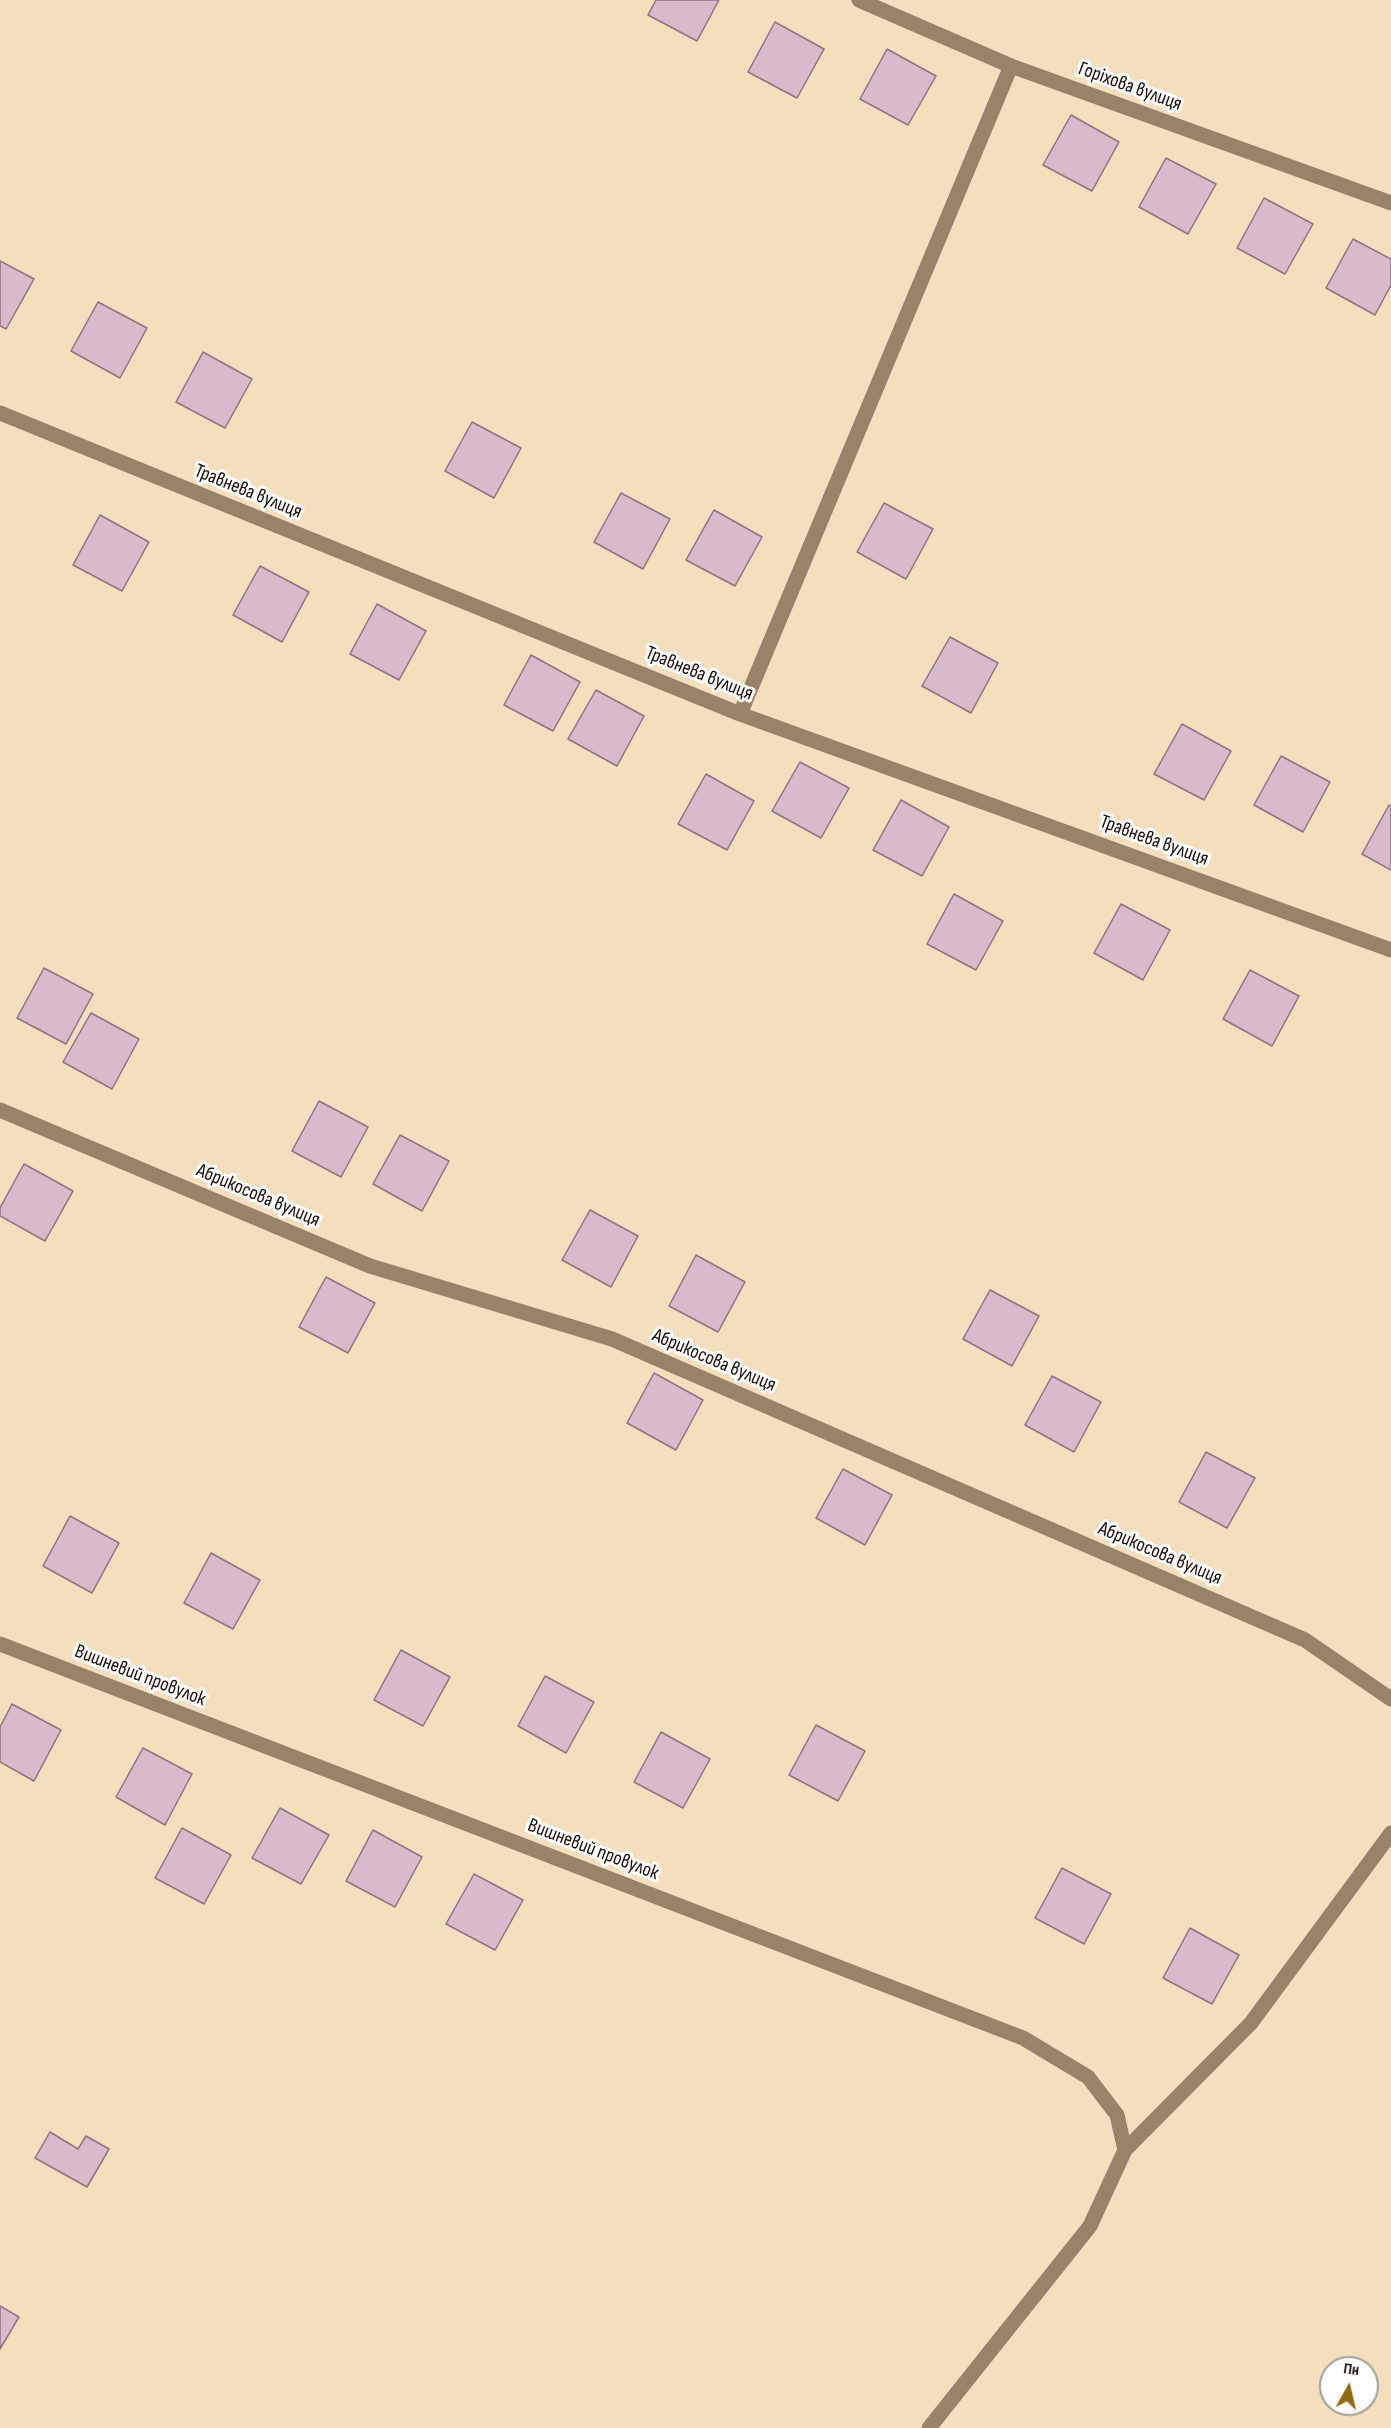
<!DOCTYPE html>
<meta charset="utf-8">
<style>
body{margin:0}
#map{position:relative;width:1391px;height:2428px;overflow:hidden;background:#f3dfbd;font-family:"Sofia Sans Condensed",sans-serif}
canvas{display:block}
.north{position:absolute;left:1319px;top:2356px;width:60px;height:60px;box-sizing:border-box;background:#fff;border:2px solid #a29f9b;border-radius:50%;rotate:8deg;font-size:16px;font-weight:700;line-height:24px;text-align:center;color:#171005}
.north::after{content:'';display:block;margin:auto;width:21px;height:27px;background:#916910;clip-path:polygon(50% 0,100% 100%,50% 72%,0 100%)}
</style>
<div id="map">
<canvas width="1391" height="2428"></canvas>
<div class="north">Пн</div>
</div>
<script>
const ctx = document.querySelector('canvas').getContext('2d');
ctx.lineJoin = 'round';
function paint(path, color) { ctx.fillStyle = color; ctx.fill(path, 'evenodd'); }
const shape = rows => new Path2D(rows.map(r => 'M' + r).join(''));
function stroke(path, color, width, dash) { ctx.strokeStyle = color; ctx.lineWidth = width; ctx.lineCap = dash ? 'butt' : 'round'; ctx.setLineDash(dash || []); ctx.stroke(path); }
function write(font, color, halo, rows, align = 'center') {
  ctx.font = font + ' "Sofia Sans Condensed",sans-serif'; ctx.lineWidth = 6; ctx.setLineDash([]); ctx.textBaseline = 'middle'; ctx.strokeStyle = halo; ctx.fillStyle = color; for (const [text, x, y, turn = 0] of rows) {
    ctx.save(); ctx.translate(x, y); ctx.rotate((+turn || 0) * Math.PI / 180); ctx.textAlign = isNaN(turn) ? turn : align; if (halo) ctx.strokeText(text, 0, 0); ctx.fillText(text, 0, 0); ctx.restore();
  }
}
const building = shape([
 [656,0,719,0,697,41,648,15,656,0],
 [775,22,824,49,797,98,748,72,775,22],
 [887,49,936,76,908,125,860,99,887,49],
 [1071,115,1119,142,1092,191,1043,165,1071,115],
 [1166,158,1216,184,1188,234,1139,207,1166,158],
 [1264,198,1313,224,1285,274,1237,248,1264,198],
 [1353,239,1391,259,1391,285,1375,315,1326,288,1353,239],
 [0,261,34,279,6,329,0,326,0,261],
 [98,302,147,328,120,378,71,351,98,302],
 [203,352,252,379,225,428,176,402,203,352],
 [472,422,521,448,494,498,445,471,472,422],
 [621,493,670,519,643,569,594,542,621,493],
 [884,503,933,529,906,579,857,552,884,503],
 [714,510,762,537,735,586,686,560,714,510],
 [100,515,149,542,122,591,73,565,100,515],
 [260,566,309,592,282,642,233,615,260,566],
 [377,604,426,631,399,680,350,654,377,604],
 [950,637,998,663,971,713,922,686,950,637],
 [531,655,580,682,553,731,504,705,531,655],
 [596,690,644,716,617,766,568,739,596,690],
 [1182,724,1231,751,1204,800,1154,774,1182,724],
 [1281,756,1330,782,1303,832,1254,805,1281,756],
 [800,762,849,788,821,838,772,811,800,762],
 [706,774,754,801,727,850,678,824,706,774],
 [901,800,949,827,922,876,873,850,901,800],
 [1389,805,1391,806,1391,870,1362,854,1389,805],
 [954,894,1003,921,976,970,927,944,954,894],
 [1121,904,1170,930,1143,980,1094,953,1121,904],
 [44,968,93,994,66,1044,17,1018,44,968],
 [1250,970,1299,996,1272,1046,1223,1019,1250,970],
 [91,1013,139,1039,112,1089,63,1062,91,1013],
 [319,1101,368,1127,341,1177,292,1151,319,1101],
 [400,1135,449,1161,422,1211,373,1184,400,1135],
 [24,1164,73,1191,45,1241,0,1216,0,1208,24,1164],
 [590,1210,638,1236,611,1287,562,1260,590,1210],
 [696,1255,745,1282,718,1332,669,1306,696,1255],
 [326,1277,375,1303,348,1353,299,1327,326,1277],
 [990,1290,1039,1316,1012,1366,963,1339,990,1290],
 [654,1373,703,1400,676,1450,627,1423,654,1373],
 [1052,1376,1101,1402,1074,1452,1025,1425,1052,1376],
 [1206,1452,1255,1478,1227,1528,1179,1502,1206,1452],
 [843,1469,892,1495,865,1545,816,1518,843,1469],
 [70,1516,119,1543,92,1593,43,1566,70,1516],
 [211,1553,260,1580,233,1629,184,1603,211,1553],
 [401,1650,450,1677,423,1726,374,1700,401,1650],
 [545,1676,594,1702,566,1753,518,1726,545,1676],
 [12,1704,61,1730,34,1781,0,1762,0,1727,12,1704],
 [816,1725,865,1751,838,1801,789,1775,816,1725],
 [661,1732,710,1759,683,1808,634,1782,661,1732],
 [143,1748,192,1774,165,1825,116,1797,143,1748],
 [280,1808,329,1835,301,1884,252,1858,280,1808],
 [182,1828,231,1855,204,1904,155,1878,182,1828],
 [373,1830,422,1857,395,1907,346,1881,373,1830],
 [1062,1868,1111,1894,1084,1944,1035,1918,1062,1868],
 [474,1874,523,1900,495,1950,446,1924,474,1874],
 [1190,1928,1239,1955,1212,2004,1163,1978,1190,1928],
 [50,2132,78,2149,86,2136,109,2149,87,2187,35,2158,50,2132],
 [0,2306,19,2317,0,2349,0,2306]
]);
paint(building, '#d8baca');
stroke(building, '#927184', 1.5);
stroke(shape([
 [859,0,1011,66,1391,203],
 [0,413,740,714,1391,950],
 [740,714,1011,66],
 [0,1110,370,1266,612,1339,1305,1640,1391,1699],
 [0,1644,1023,2038,1088,2077,1117,2115,1125,2150],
 [929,2428,1090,2226,1125,2150,1251,2023,1391,1833]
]), '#968368', 15);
write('20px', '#171005', '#fff', [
 ["Горіхова вулиця",1130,87,20],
 ["Травнева вулиця",248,492,22],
 ["Травнева вулиця",699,674,22],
 ["Травнева вулиця",1154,841,20],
 ["Абрикосова вулиця",258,1196,23],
 ["Абрикосова вулиця",714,1361,23],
 ["Абрикосова вулиця",1160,1554,23],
 ["Вишневий провулок",140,1676,21],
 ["Вишневий провулок",593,1850,21]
]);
</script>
